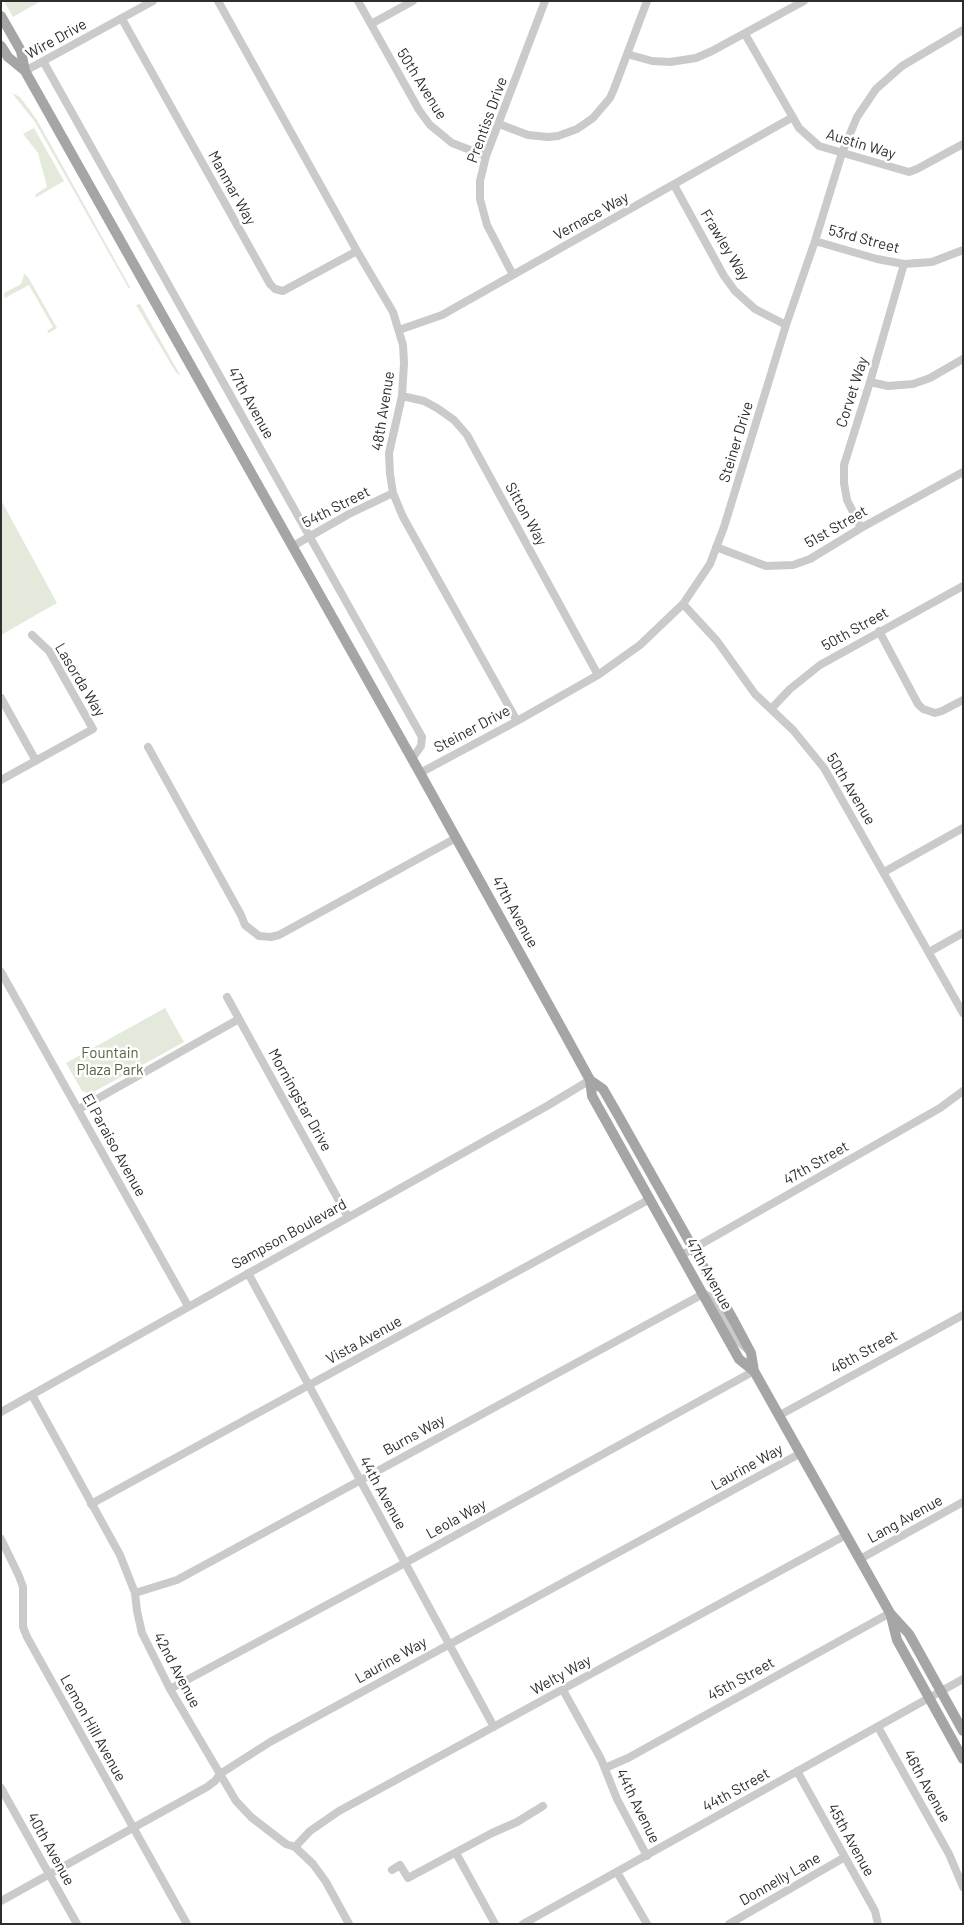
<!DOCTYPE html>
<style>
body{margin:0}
#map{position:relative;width:964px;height:1925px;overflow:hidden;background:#fff;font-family:Barlow,sans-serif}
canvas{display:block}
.frame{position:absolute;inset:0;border:2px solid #2d2d2d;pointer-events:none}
</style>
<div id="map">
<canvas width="964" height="1925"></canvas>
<div class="frame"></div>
</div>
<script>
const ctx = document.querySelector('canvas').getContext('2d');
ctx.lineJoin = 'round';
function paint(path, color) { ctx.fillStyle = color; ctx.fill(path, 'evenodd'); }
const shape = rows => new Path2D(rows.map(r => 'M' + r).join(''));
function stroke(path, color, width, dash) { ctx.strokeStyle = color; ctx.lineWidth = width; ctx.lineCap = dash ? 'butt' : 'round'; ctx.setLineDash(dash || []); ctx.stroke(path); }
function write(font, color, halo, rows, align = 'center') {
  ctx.font = font + ' Barlow,sans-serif'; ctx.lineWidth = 5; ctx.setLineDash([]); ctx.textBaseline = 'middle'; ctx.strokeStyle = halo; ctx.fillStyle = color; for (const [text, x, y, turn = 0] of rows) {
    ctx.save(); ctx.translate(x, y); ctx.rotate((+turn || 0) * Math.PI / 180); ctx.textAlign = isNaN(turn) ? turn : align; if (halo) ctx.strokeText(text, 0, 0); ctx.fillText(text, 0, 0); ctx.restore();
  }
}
paint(shape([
 [4,1,41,1,13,17],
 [12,93,20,97,37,120,130,287,129,289,35,122],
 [34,128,64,181,35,198,36,194,47,187,38,153,23,134],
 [23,273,28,277,57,328,49,333,47,331,53,327,29,285,5,298,4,293,21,284,24,275],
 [140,304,180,375,180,376,175,371,136,305],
 [1,500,57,603,1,635],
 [165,1008,184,1042,90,1094,82,1091,66,1063]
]), '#e3eadc');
stroke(shape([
 [218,1,357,251,393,312,403,345,404,363,402,396,389,453,390,474,393,493,403,517,517,721],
 [358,1,419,110,430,125,452,143,486,156],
 [122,19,270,284,275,289,283,291,357,251],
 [371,24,413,1],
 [745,34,799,128,819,146,909,172,917,169,963,144],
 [627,54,652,61,670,62,696,58,712,51,804,1],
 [43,61,422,737,421,746,412,759],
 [25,71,153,1],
 [499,124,528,135,548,137,558,136,577,129,593,118,610,98,614,89,647,1],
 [674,185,724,276,735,291,755,309,786,325],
 [815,241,877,259,904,264,932,262,963,250],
 [513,275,487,225,480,199,480,181,486,156,545,1],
 [399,330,442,315,793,117],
 [870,382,888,386,913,384,930,378,963,359],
 [402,396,424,401,437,408,454,420,467,435,598,675],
 [861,528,847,500,844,483,844,465,870,382,904,264],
 [293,546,349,514,393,493],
 [716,547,766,566,793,565,810,559,861,528,963,472],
 [683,604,717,641,755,694,793,730,824,768,963,1013],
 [879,631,918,704,923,709,935,713,942,711,963,700],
 [1,698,36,761],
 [771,709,790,689,820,665,963,586],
 [148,747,241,915,245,925,259,936,271,937,279,935,456,838],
 [420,773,517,721,598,675,640,645,683,604,710,564,724,527,786,325,815,241,842,153,857,117,876,89,902,66,963,30],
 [1,780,93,729,49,651,32,635],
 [884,872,963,828],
 [929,952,963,933],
 [1,972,188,1306],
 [227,997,348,1217],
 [79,1109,239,1019],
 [682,1255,940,1108,963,1091],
 [248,1273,494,1727],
 [32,1395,120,1555,135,1593,137,1611,142,1633,170,1689,220,1774,236,1801,251,1817,286,1844,295,1847,313,1864,326,1882,349,1924],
 [1,1412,547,1106,590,1080],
 [780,1415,963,1315],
 [91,1504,650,1199],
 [1,1539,19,1576,23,1587,23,1627,27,1637,187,1924],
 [860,1559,963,1502],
 [135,1593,177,1580,703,1294,712,1297,736,1339,747,1349],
 [170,1689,405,1563,754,1371],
 [563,1690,601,1759,617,1799,647,1856],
 [878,1727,949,1854,963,1887],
 [605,1768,628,1758,890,1613],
 [797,1771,875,1911,878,1924],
 [1,1788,77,1924],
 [295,1847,310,1831,339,1811,846,1535],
 [456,1853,495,1924],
 [392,1870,400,1865,408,1878,492,1833,517,1822,543,1806],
 [617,1872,647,1924],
 [1,1901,207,1787,215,1781,220,1774,270,1742,801,1453],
 [523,1924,963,1679],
 [729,1924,845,1857]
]), '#cacaca', 8);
stroke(shape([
 [1,16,21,51,25,71,420,773,562,1029,590,1080,592,1096,739,1359,754,1371],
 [1,46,8,57,25,71],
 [590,1080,603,1089,618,1115,734,1321,751,1353,754,1371,890,1613,909,1634,963,1731],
 [891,1616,897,1640,963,1759]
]), '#a5a5a5', 10);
write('15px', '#2d2d2d', '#fff', [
 ["Wire Drive",56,39,-29],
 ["50th Avenue",422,84,58],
 ["Prentiss Drive",487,120,-70],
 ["Austin Way",861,144,17],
 ["Manmar Way",232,188,61],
 ["Vernace Way",591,216,-29],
 ["53rd Street",864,239,15],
 ["Frawley Way",725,245,59],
 ["Corvet Way",852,392,-72],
 ["47th Avenue",251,403,61],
 ["48th Avenue",383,411,-81],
 ["Steiner Drive",736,442,-73],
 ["54th Street",336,507,-27],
 ["Sitton Way",526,514,61],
 ["51st Street",836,527,-30],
 ["50th Street",855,629,-29],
 ["Lasorda Way",80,680,59],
 ["Steiner Drive",472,729,-28],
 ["50th Avenue",851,789,59],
 ["47th Avenue",515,912,61],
 ["Morningstar Drive",300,1100,61],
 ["El Paraiso Avenue",114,1145,61],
 ["47th Street",816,1163,-30],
 ["Sampson Boulevard",289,1234,-29],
 ["47th Avenue",709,1274,61],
 ["Vista Avenue",364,1340,-29],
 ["46th Street",864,1352,-29],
 ["Burns Way",414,1435,-29],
 ["Laurine Way",747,1467,-29],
 ["44th Avenue",383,1493,61],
 ["Leola Way",456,1519,-29],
 ["Lang Avenue",905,1519,-29],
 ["Laurine Way",391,1660,-29],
 ["42nd Avenue",177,1670,62],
 ["Welty Way",561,1675,-29],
 ["45th Street",741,1679,-29],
 ["Lemon Hill Avenue",93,1728,61],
 ["46th Avenue",927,1786,61],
 ["44th Street",736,1790,-29],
 ["44th Avenue",638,1806,64],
 ["45th Avenue",851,1840,61],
 ["40th Avenue",51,1849,61],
 ["Donnelly Lane",780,1879,-30]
]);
write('15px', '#50653f', '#fff', [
 ["Fountain",110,1053],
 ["Plaza Park",110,1070]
]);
</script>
